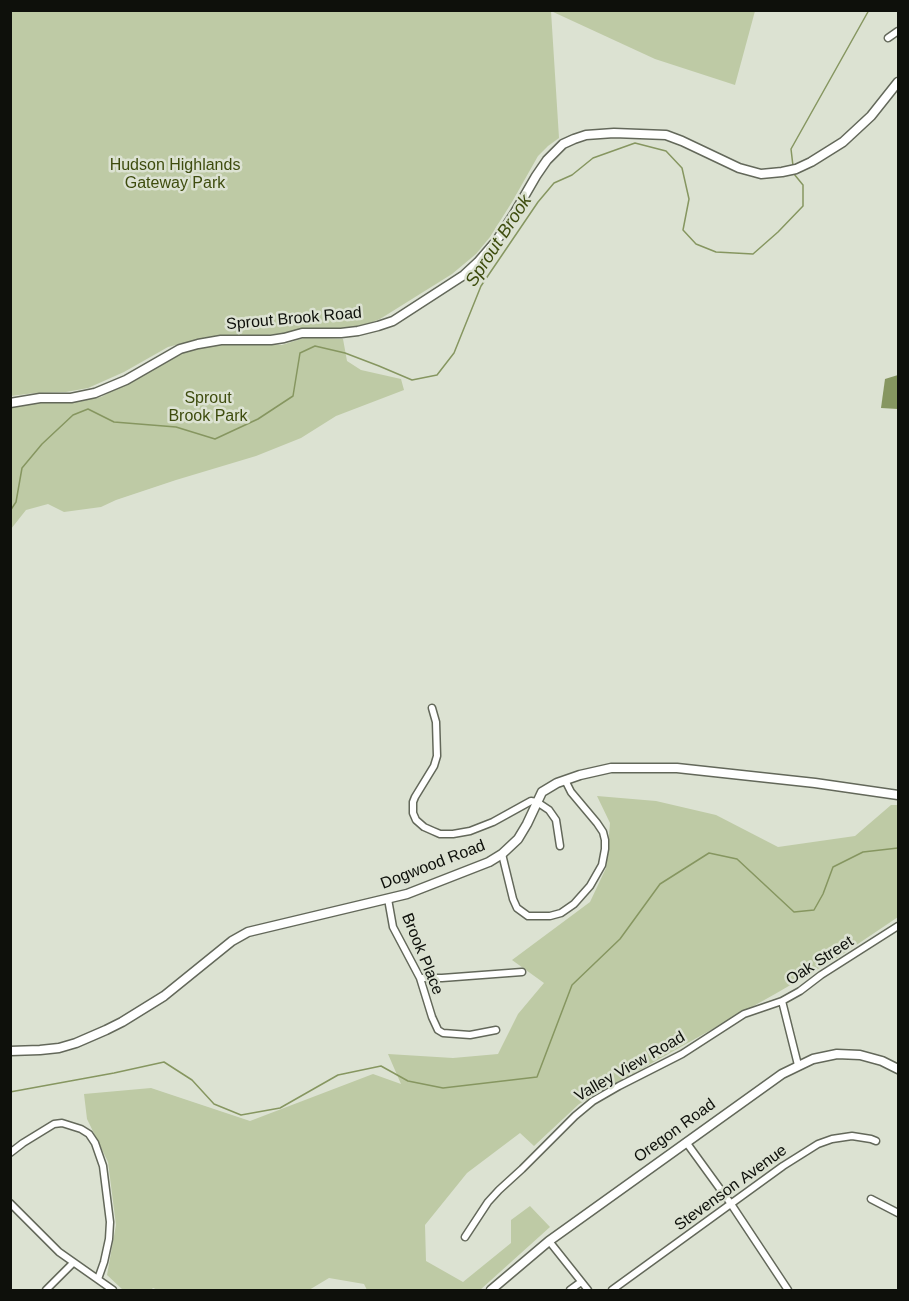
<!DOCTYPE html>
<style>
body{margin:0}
#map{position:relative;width:909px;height:1301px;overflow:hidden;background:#dce2d2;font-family:Arial,sans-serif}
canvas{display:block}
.frame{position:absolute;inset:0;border:12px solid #0e100b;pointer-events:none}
</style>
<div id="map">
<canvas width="909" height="1301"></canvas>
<div class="frame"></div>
</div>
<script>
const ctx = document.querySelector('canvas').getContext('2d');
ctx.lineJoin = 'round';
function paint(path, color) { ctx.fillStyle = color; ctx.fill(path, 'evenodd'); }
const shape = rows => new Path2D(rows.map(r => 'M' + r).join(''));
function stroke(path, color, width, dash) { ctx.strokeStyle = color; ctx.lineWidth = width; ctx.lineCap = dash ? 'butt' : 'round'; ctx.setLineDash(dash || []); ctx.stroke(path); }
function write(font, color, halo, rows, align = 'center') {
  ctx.font = font + ' Arial,sans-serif'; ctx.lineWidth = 5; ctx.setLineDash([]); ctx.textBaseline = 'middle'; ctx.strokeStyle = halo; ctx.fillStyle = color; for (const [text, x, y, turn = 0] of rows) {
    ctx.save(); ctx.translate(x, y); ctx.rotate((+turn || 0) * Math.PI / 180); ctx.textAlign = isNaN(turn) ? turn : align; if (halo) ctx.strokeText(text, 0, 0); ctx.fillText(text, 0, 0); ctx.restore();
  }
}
paint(shape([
 [11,11,755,11,735,85,655,59,551,11,559,138,548,146,538,156,512,202,490,237,476,254,452,274,380,319,363,326,343,329,301,329,280,334,255,336,221,335,203,338,168,347,124,372,88,388,66,392,35,393,11,396],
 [307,337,343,339,347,361,361,370,401,379,404,390,336,416,301,438,256,456,176,480,116,500,101,507,64,512,48,504,26,510,11,529,11,407,33,403,77,402,101,397,185,352,220,343,282,345],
 [597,796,656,801,716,815,778,847,855,836,891,805,898,805,898,917,837,958,775,994,579,1104,534,1146,520,1133,467,1173,425,1225,426,1261,463,1282,511,1243,511,1220,530,1206,550,1227,480,1290,367,1290,364,1284,329,1278,309,1290,158,1290,153,1288,151,1290,123,1290,107,1275,116,1225,108,1162,87,1119,84,1094,151,1088,250,1121,373,1074,401,1084,388,1054,453,1058,498,1054,518,1014,544,983,512,960,590,902,606,868,610,823]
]), '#becaa5');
paint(shape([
 [898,375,898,409,881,408,885,379]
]), '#869660');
stroke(shape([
 [793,166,791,149,869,10],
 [10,511,16,502,22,468,42,444,73,415,88,409,114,422,176,427,215,439,258,419,293,396,300,353,315,346,345,353,379,366,412,380,437,375,454,353,481,286,538,202,554,183,572,175,593,158,635,143,666,151,682,168,689,199,683,230,696,244,716,252,753,254,778,232,803,206,803,185,794,174],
 [10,1092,114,1073,164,1062,192,1080,214,1104,241,1115,280,1108,338,1075,381,1066,408,1081,443,1088,537,1077,572,985,620,939,660,884,709,853,737,859,794,912,814,910,823,894,833,867,863,852,898,848]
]), '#869660', 1.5);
const street = shape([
 [888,38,898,31],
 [432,708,436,722,437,756,434,766,415,797,413,802,413,813,416,820,424,827,433,831,440,834,453,834,470,831,493,822,531,801,537,802,549,810,556,820,560,846],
 [502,854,513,899,517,908,528,916,550,916,561,913,574,904,590,886,602,865,605,849,605,840,603,832,597,823,571,792,565,780],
 [388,899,393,927,420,978,432,1017,438,1030,443,1033,470,1035,496,1030],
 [420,978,442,978,522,972],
 [798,1065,782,1001,800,991,821,975,898,926],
 [686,1142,731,1204,788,1290],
 [10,1153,23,1143,54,1124,62,1123,81,1129,89,1134,95,1143,103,1166,110,1222,109,1239,104,1262,98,1279],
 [871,1199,898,1213],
 [10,1203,59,1252,113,1290],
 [465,1237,488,1202,499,1190,522,1169,575,1116,593,1101,619,1086,682,1054,744,1014,782,1001],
 [549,1241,588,1290],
 [46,1290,73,1263],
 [570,1290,581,1282],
 [612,1290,783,1166,818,1144,832,1139,852,1136,871,1139,876,1141]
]);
const secondary = shape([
 [10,403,40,398,71,398,95,393,126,380,180,349,198,344,221,340,271,340,284,338,302,333,341,333,358,331,378,326,393,321,464,275,478,262,497,240,514,214,536,176,547,160,563,144,574,139,586,135,614,133,666,135,682,141,739,168,761,174,782,172,796,169,811,162,843,142,871,116,898,82],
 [10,1051,40,1050,59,1048,76,1043,106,1030,122,1022,164,996,232,941,248,932,407,894,489,862,502,854,518,839,527,824,542,792,557,783,580,775,611,768,677,768,815,783,898,795],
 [491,1290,549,1241,782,1074,813,1059,837,1054,860,1055,882,1061,898,1069]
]);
stroke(street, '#63685a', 9);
stroke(secondary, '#63685a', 11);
stroke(street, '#fff', 6);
stroke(secondary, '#fff', 8);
write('16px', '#3e4c0e', '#dce2d2', [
 ["Hudson Highlands",175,166],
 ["Gateway Park",175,184],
 ["Sprout",208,399],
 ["Brook Park",208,417]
]);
write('16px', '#0e100b', '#dce2d2', [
 ["Sprout Brook Road",294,319,-5],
 ["Dogwood Road",433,865,-21],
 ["Brook Place",422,954,68],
 ["Oak Street",820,961,-33],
 ["Valley View Road",630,1067,-30],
 ["Oregon Road",675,1131,-36],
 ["Stevenson Avenue",731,1188,-36]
]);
write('italic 18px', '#3d4c0d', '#dce2d2', [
 ["Sprout Brook",499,241,-57]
]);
</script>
